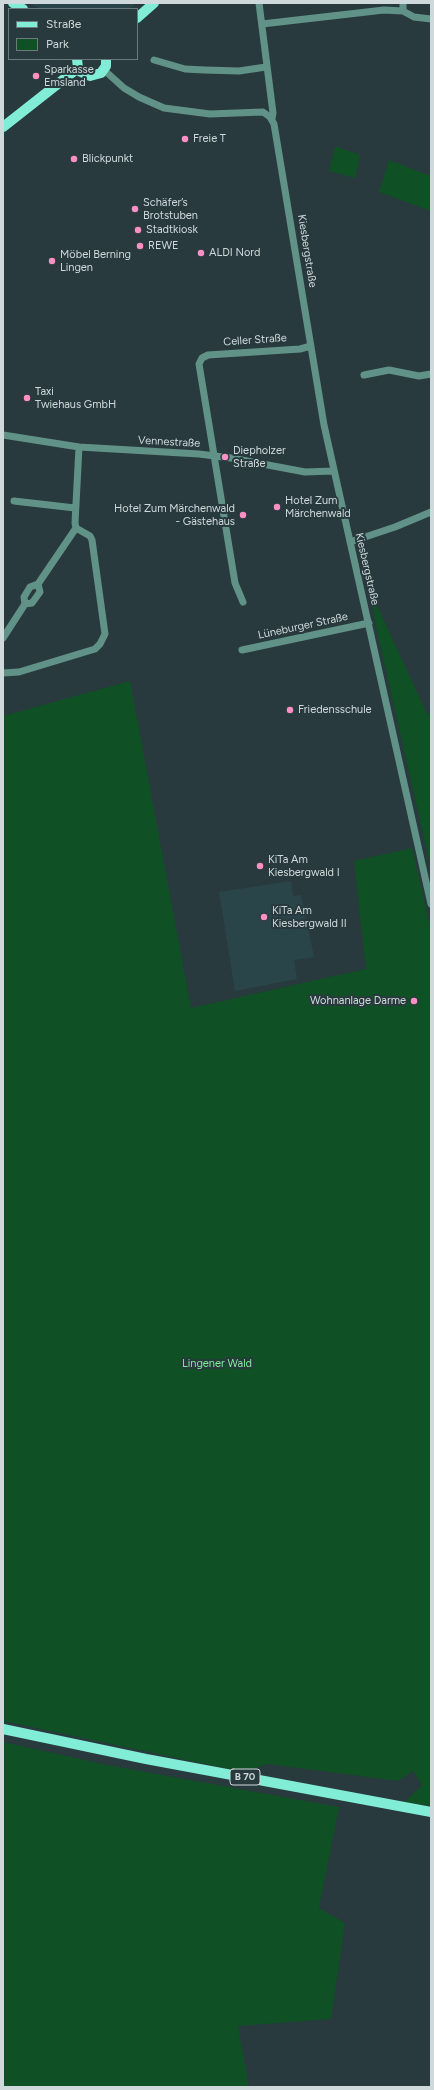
<!DOCTYPE html>
<meta charset="utf-8">
<style>
body{margin:0}
#map{position:relative;width:434px;height:2090px;overflow:hidden;background:#283a3d;font-family:Figtree,sans-serif}
canvas{display:block}
.frame{position:absolute;inset:0;border:4px solid #cfd9db;pointer-events:none}
.legend{position:absolute;left:8px;top:8px;width:130px;height:52px;box-sizing:border-box;background:#283a3d;border:1px solid #6b7a7c;margin:0;padding:5px 7px;list-style:none;font-size:12px;color:#cfd9db}
.legend li{display:flex;align-items:center;gap:8px;height:20px}
.legend b{width:20px;border:1px solid #6b7a7c}
</style>
<div id="map">
<canvas width="434" height="2090"></canvas>
<div class="frame"></div>
<ul class="legend">
<li><b style="height:5px;background:#82edd7"></b>Straße</li>
<li><b style="height:11px;background:#105025"></b>Park</li>
</ul>
</div>
<script>
const ctx = document.querySelector('canvas').getContext('2d');
ctx.lineJoin = 'round';
function paint(path, color) { ctx.fillStyle = color; ctx.fill(path, 'evenodd'); }
const shape = rows => new Path2D(rows.map(r => 'M' + r).join(''));
function stroke(path, color, width, dash) { ctx.strokeStyle = color; ctx.lineWidth = width; ctx.lineCap = dash ? 'butt' : 'round'; ctx.setLineDash(dash || []); ctx.stroke(path); }
function write(font, color, halo, rows, align = 'center') {
  ctx.font = font + ' Figtree,sans-serif'; ctx.lineWidth = 4; ctx.setLineDash([]); ctx.textBaseline = 'middle'; ctx.strokeStyle = halo; ctx.fillStyle = color; for (const [text, x, y, turn = 0] of rows) {
    ctx.save(); ctx.translate(x, y); ctx.rotate((+turn || 0) * Math.PI / 180); ctx.textAlign = isNaN(turn) ? turn : align; if (halo) ctx.strokeText(text, 0, 0); ctx.fillText(text, 0, 0); ctx.restore();
  }
}
paint(shape([
 [29,3,137,3,129,9,40,9],
 [291,881,293,896,301,895,314,957,294,960,297,979,235,991,219,892]
]), '#2a4549');
paint(shape([
 [335,146,360,155,355,178,329,171],
 [389,160,431,176,431,211,379,192],
 [370,590,427,714,431,713,431,869,377,631],
 [130,681,191,1008,366,969,354,861,412,848,431,930,431,1806,405,1802,422,1785,413,1771,398,1781,268,1764,243,1772,3,1721,3,716],
 [3,1742,107,1765,339,1807,319,1908,345,1923,331,2019,238,2026,249,2087,3,2087]
]), '#105025');
stroke(shape([
 [259,3,273,113,272,119],
 [403,11,403,3],
 [262,24,384,10,403,11,414,17,431,19],
 [154,60,185,69,205,70,239,71,266,67],
 [104,70,124,88,139,97,164,108,210,114,263,112,270,117,274,124,324,425,431,904],
 [364,375,389,370,419,376,431,374],
 [3,435,79,447,199,454,231,458,305,472,333,471],
 [14,501,75,508],
 [350,542,395,527,431,512],
 [243,602,235,583,199,364,202,358,208,355,300,349,311,346],
 [25,604,24,597,30,587,38,584,76,528],
 [3,638,25,604,32,603,40,592,38,584],
 [242,650,369,623],
 [3,673,19,672,95,649,100,644,105,634,92,540,90,536,76,528,75,523,79,447]
]), '#619287', 7);
stroke(shape([
 [13,3,23,9],
 [137,18,154,3],
 [77,59,78,68,81,72,90,76,101,73,106,66,106,59],
 [3,127,78,68],
 [3,1729,146,1759,431,1812]
]), '#82edd7', 10);
for (const [x, y, r, color] of [
 [36,76,4,"#fc8fc3"],
 [185,139,4,"#fc8fc3"],
 [74,159,4,"#fc8fc3"],
 [135,209,4,"#fc8fc3"],
 [138,230,4,"#fc8fc3"],
 [140,246,4,"#fc8fc3"],
 [201,253,4,"#fc8fc3"],
 [52,261,4,"#fc8fc3"],
 [27,398,4,"#fc8fc3"],
 [225,457,4,"#fc8fc3"],
 [277,507,4,"#fc8fc3"],
 [243,515,4,"#fc8fc3"],
 [290,710,4,"#fc8fc3"],
 [260,866,4,"#fc8fc3"],
 [264,917,4,"#fc8fc3"],
 [414,1001,4,"#fc8fc3"]
]) { const dot = new Path2D(); dot.arc(x, y, r, 0, 2 * Math.PI); ctx.fillStyle = color; ctx.fill(dot); stroke(dot, '#283a3d', 1.5); }
for (const [x, y, w] of [
 [245,1777,30]
]) { const box = new Path2D(); box.roundRect(x - w / 2, y - 8, w, 16, 3); ctx.fillStyle = '#283a3d'; ctx.fill(box); stroke(box, '#cfd9db', 1); }
write('bold 10px', '#cfd9db', null, [
 ["B 70",245,1777]
]);
write('11px', '#cfd9db', '#283a3d', [
 ["Sparkasse",44,70],
 ["Emsland",44,83],
 ["Freie T",193,139],
 ["Blickpunkt",82,159],
 ["Schäfer’s",143,203],
 ["Brotstuben",143,216],
 ["Stadtkiosk",146,230],
 ["REWE",148,246],
 ["ALDI Nord",209,253],
 ["Möbel Berning",60,255],
 ["Lingen",60,268],
 ["Taxi",35,392],
 ["Twiehaus GmbH",35,405],
 ["Diepholzer",233,451],
 ["Straße",233,464],
 ["Hotel Zum",285,501],
 ["Märchenwald",285,514],
 ["Hotel Zum Märchenwald",235,509,"right"],
 ["- Gästehaus",235,522,"right"],
 ["Friedensschule",298,710],
 ["KiTa Am",268,860],
 ["Kiesbergwald I",268,873],
 ["KiTa Am",272,911],
 ["Kiesbergwald II",272,924],
 ["Wohnanlage Darme",406,1001,"right"]
], 'left');
write('11px', '#cfd9db', '#283a3d', [
 ["Kiesbergstraße",307,251,81],
 ["Celler Straße",255,340,-4],
 ["Vennestraße",169,442,3],
 ["Kiesbergstraße",367,569,77],
 ["Lüneburger Straße",303,626,-12]
]);
write('11px', '#7fec99', '#283a3d', [
 ["Lingener Wald",217,1364]
]);
</script>
